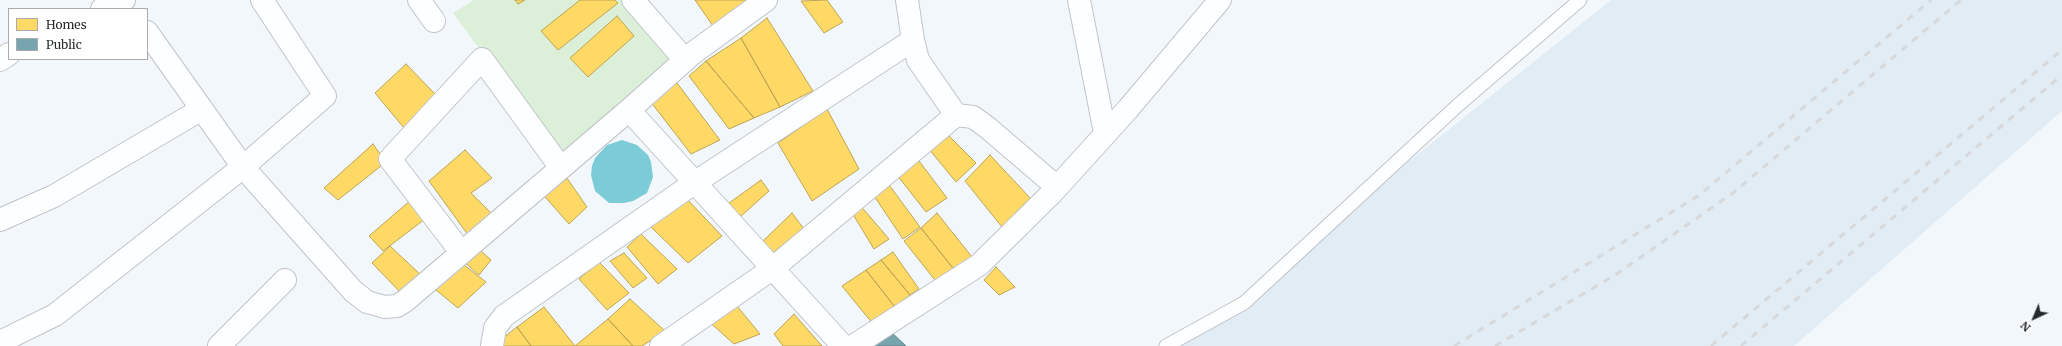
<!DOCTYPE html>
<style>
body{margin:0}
#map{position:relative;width:2062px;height:346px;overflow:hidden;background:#f2f7fc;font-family:Merriweather,serif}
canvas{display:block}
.legend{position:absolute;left:8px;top:8px;width:140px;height:52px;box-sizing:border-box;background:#fff;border:1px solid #a9aaab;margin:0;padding:5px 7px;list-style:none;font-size:12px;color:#272a2d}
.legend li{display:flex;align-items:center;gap:8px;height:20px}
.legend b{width:20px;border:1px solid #a9aaab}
.north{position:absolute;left:2014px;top:298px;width:40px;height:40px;-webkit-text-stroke:3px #fff;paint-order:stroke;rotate:224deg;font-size:11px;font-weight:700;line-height:16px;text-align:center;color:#272a2d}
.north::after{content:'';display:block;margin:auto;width:14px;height:18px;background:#272a2d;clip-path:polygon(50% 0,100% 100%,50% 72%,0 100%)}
</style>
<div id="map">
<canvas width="2062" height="346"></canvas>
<ul class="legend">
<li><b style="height:11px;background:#ffd966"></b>Homes</li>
<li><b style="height:11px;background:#76a5af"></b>Public</li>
</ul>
<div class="north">N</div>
</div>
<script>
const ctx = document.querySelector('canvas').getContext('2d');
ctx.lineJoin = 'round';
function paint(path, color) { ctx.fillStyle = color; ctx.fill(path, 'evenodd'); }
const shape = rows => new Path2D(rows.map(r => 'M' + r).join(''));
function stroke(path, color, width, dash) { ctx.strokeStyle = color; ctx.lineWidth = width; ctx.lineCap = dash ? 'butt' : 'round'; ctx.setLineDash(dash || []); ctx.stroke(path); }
paint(shape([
 [1611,0,2062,0,2062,111,1794,346,1171,346,1204,325]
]), '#e1ecf5');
paint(shape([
 [474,0,626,0,677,61,561,159,453,13]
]), '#dcefd9');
paint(shape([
 [622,140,637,145,648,155,651,162,653,177,647,193,633,201,624,203,609,203,595,191,591,175,592,166,595,158,607,145]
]), '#7bccd6');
const homes = shape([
 [515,0,525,0,518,4,515,0],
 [580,0,615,0,618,3,558,50,541,31,580,0],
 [695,0,755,0,713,26,695,0],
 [827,0,843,22,824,33,801,1,827,0],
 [617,16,634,36,588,77,570,58,617,16],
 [767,18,813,91,780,107,741,38,767,18],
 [741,38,780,107,754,118,706,61,741,38],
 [706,61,754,118,729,129,689,76,706,61],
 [406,64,435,94,404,128,375,93,406,64],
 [677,83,720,140,691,154,650,101,677,83],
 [827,109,859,169,812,201,778,143,827,109],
 [942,129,976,163,956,182,924,143,942,129],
 [373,144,386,162,338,200,324,188,373,144],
 [465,150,492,178,471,193,496,218,471,239,429,181,465,150],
 [913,153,947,198,926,212,893,170,913,153],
 [990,155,1031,199,1002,227,965,181,990,155],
 [562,171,587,207,569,224,539,190,562,171],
 [884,178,920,227,903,239,870,190,884,178],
 [761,180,769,191,740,217,725,206,761,180],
 [685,197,722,236,688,263,651,227,685,197],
 [411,200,425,219,383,251,369,236,411,200],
 [859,204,889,239,874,249,851,211,859,204],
 [792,213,804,229,771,254,762,242,792,213],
 [937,213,972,257,956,272,921,228,937,213],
 [921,228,956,272,938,284,904,241,921,228],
 [641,234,677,269,658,284,627,247,641,234],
 [473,244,491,260,479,275,461,259,473,244],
 [390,246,424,278,404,296,372,263,390,246],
 [893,252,919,289,910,295,881,260,893,252],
 [624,253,647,278,633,288,610,261,624,253],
 [881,260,910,295,895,307,866,270,881,260],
 [459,261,486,282,458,308,431,286,459,261],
 [599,262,629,293,607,310,579,279,599,262],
 [996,267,1015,287,999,295,984,280,996,267],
 [866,270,895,307,873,324,842,286,866,270],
 [630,299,665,331,642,346,633,346,608,319,630,299],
 [732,300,760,334,734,344,705,318,732,300],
 [544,307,575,346,531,346,517,327,544,307],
 [794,314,822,346,783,346,774,334,794,314],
 [608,319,633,346,575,346,608,319],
 [517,327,531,346,501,346,498,342,517,327]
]);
paint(homes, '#ffd966');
stroke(homes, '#bea455', 1);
const public = shape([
 [891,332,906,346,872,346,891,332]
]);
paint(public, '#76a5af');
stroke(public, '#5e8088', 1);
const service = shape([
 [1166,346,1244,303,1457,106,1580,0]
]);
const minor = shape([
 [419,0,434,21],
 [633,0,685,60],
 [1079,0,1105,133],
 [102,9,124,0],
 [147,32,243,167,353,291,367,302,385,307,397,306,405,301,629,110,693,53,766,0],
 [0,60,9,54],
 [629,110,843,346],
 [956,115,973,117,988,128,1057,187],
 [0,220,54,196,202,109],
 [461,252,390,159,482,59,561,168],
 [0,342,55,315,243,167,325,96,262,0],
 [219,346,285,280],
 [492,346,495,328,504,316,694,183,913,40],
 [661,346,772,269,956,115,918,60,913,40,907,0],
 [853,346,979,265,1051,194,1128,109,1220,0]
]);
stroke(service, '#c1c4c8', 15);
stroke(minor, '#c1c4c8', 24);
stroke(service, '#fdfeff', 13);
stroke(minor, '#fdfeff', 22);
stroke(shape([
 [1454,346,1698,196,1931,0],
 [1495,346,1615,275,1733,193,1961,0],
 [1711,346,2062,50],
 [1741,346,2062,75]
]), '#d7d8da', 3, [7, 7]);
</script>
